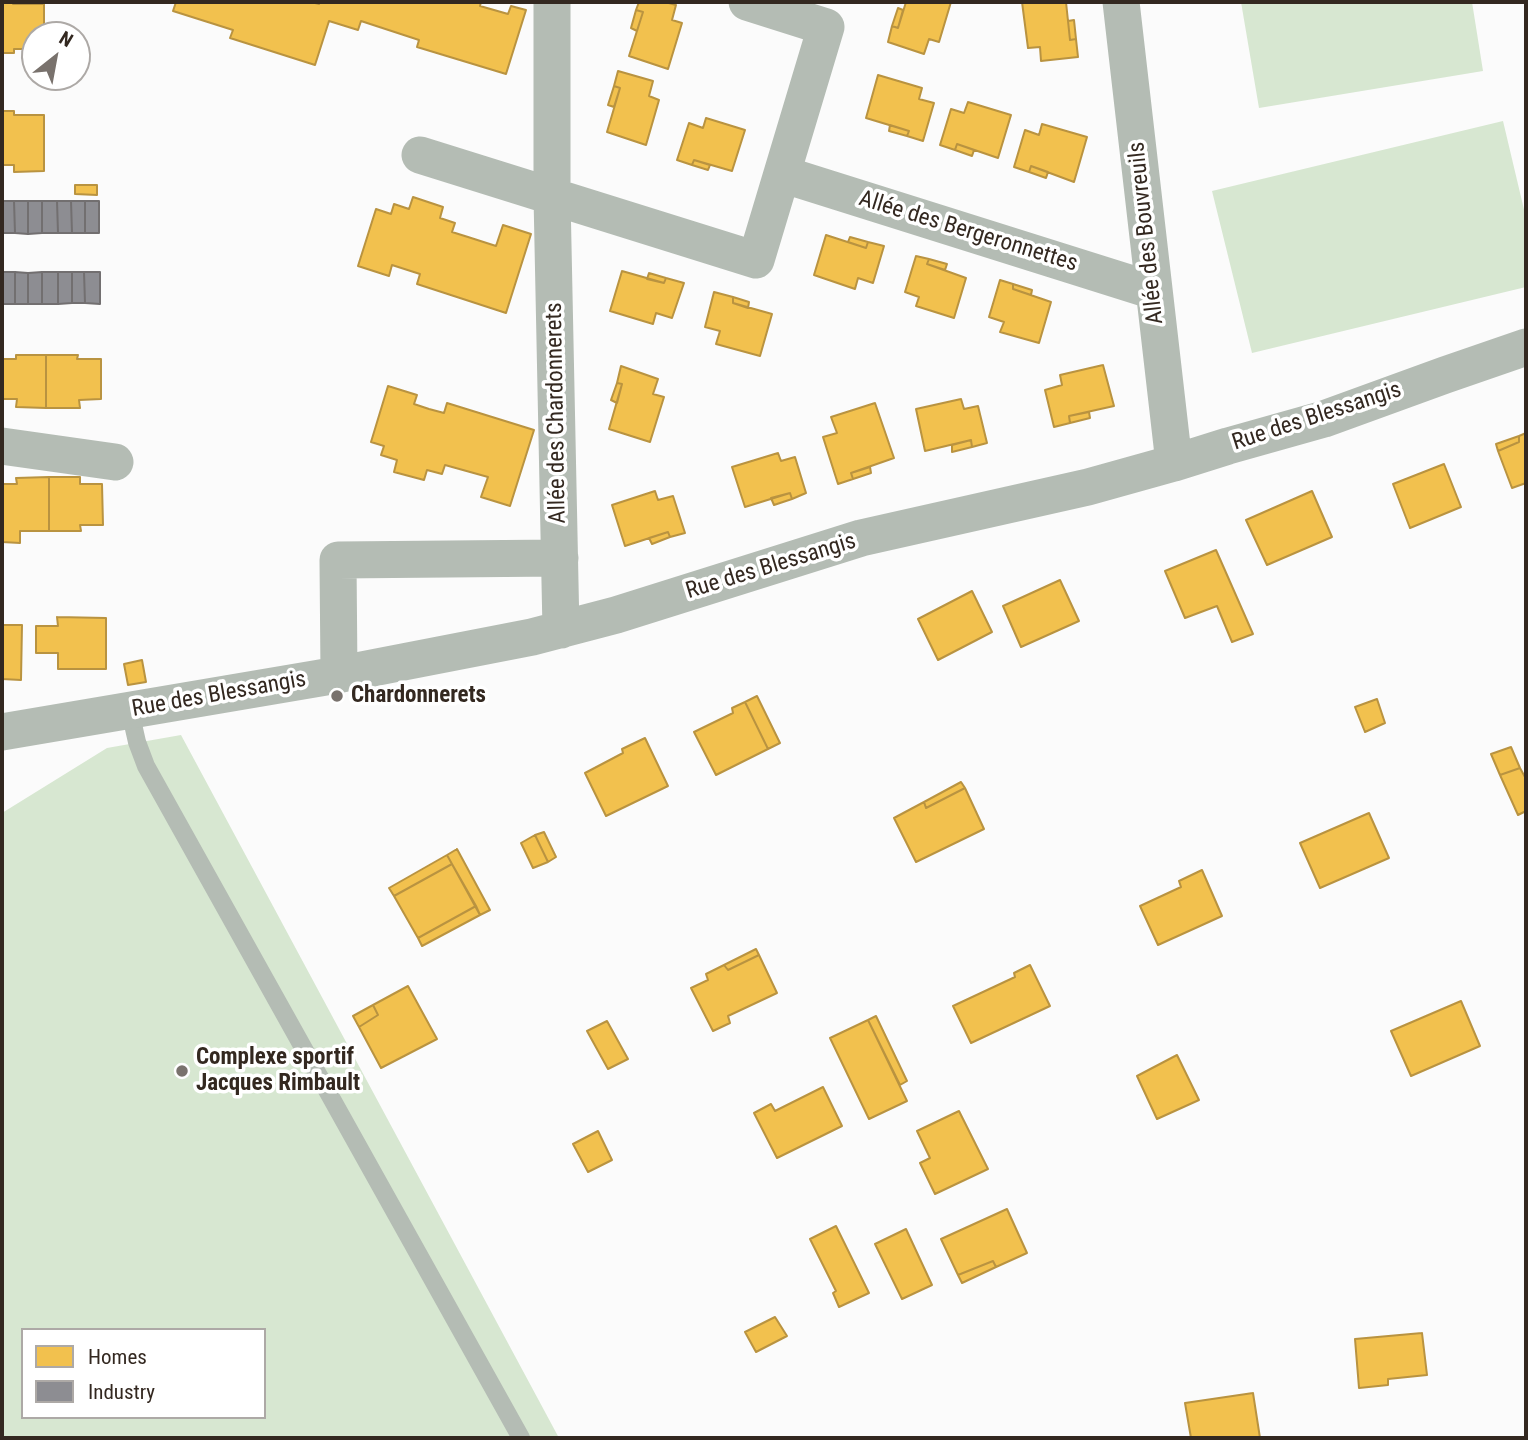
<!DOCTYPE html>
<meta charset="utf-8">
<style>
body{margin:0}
#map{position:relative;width:1528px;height:1440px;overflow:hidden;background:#fbfbfb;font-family:"Roboto Condensed",sans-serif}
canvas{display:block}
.frame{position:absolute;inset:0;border:4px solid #332820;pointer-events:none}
.legend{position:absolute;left:21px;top:1328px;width:245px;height:91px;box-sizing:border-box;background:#fff;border:2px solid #ada9a6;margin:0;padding:9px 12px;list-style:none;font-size:21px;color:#332820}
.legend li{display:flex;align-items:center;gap:14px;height:35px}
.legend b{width:35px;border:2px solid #ada9a6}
.north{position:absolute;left:21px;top:21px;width:70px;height:70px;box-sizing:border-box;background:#fff;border:2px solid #ada9a6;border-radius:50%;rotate:31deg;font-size:19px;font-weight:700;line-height:28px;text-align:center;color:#332820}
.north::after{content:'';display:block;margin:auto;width:24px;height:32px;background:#79726d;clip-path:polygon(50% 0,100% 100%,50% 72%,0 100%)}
</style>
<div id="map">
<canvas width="1528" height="1440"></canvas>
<div class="frame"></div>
<ul class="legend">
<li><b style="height:19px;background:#f2c14e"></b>Homes</li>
<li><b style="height:19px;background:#8d8d92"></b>Industry</li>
</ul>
<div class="north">N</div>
</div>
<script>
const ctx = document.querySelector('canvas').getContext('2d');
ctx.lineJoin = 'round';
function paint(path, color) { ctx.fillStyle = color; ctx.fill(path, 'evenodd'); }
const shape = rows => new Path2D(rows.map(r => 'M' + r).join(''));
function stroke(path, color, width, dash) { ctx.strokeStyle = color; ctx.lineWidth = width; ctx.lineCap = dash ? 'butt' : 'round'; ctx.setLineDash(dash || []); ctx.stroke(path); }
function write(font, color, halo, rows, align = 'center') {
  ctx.font = font + ' "Roboto Condensed",sans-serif'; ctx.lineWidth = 7; ctx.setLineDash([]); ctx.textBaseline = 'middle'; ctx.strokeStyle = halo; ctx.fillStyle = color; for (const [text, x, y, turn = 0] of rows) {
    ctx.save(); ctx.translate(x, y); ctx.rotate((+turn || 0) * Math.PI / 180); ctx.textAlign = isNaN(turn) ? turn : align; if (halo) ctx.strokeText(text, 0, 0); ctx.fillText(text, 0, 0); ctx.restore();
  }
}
paint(shape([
 [1241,2,1472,2,1483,71,1259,108],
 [1503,121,1526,218,1526,287,1252,353,1212,191],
 [181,735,559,1438,2,1438,2,813,107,748],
 [23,1330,264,1330,264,1417,23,1417]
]), '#d7e7d1');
const homes = shape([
 [2,2,13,2,13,4,44,4,44,35,35,35,35,49,14,49,14,53,2,53,2,2],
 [176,2,311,2,319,4,320,2,481,2,480,6,508,14,511,6,526,10,506,74,417,47,419,40,361,21,358,30,329,21,315,65,230,38,233,30,173,11,176,2],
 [639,2,665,2,676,5,672,20,682,23,668,69,629,56,643,12,636,10,639,2],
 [906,2,951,2,939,42,929,39,924,54,888,42,892,26,898,28,906,2],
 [1022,2,1066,2,1070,40,1076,39,1078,57,1041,61,1040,47,1028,48,1022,2],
 [898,8,903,10,898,28,892,26,898,8],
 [636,10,643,12,637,31,631,28,636,10],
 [1074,20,1076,39,1070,40,1068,21,1074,20],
 [618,71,653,81,649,96,659,100,646,145,607,132,620,88,614,86,618,71],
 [878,75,922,88,919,99,934,103,923,141,907,136,909,131,866,118,878,75],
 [614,86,620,88,614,107,608,105,614,86],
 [968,102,1011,115,998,158,957,144,955,150,940,145,951,109,964,113,968,102],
 [2,111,14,111,14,115,44,115,44,171,14,172,14,165,2,165,2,111],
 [706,118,745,130,732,171,694,160,692,165,677,160,689,123,703,128,706,118],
 [1042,124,1087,137,1074,182,1031,166,1029,172,1014,167,1025,130,1039,135,1042,124],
 [890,125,909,131,907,136,889,131,890,125],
 [957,144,974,150,972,156,955,150,957,144],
 [694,160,710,165,708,170,692,165,694,160],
 [1031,166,1048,172,1046,178,1029,172,1031,166],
 [75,185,97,185,97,195,75,194,75,185],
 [413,197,443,207,440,218,455,223,452,232,468,237,496,246,503,225,531,234,506,313,417,284,420,274,392,265,389,276,358,266,376,209,391,214,394,204,409,209,413,197],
 [826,235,866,248,868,242,884,246,873,283,858,278,855,289,814,275,826,235],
 [850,237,868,242,866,248,848,242,850,237],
 [916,256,929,259,927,264,966,278,954,318,916,306,919,297,905,292,916,256],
 [929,259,947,264,945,270,927,264,929,259],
 [622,271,664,283,666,278,684,283,672,318,656,313,653,324,610,311,622,271],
 [649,273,666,278,664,283,647,279,649,273],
 [1000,280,1013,284,1013,289,1051,302,1039,343,1000,332,1004,322,989,317,1000,280],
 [1013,284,1032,290,1031,295,1013,289,1013,284],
 [714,292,733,297,733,303,772,314,760,356,716,344,720,331,705,327,714,292],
 [733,297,749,302,748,308,733,303,733,297],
 [16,355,46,355,46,408,16,407,17,399,2,399,2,359,16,359,16,355],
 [46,355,78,355,77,359,101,359,101,399,79,400,80,408,46,408,46,355],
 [1103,365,1114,406,1069,416,1070,423,1054,427,1045,390,1062,385,1060,375,1103,365],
 [621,366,658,379,653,394,664,397,650,442,609,429,622,384,617,383,621,366],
 [617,383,622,384,617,403,611,400,617,383],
 [388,386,417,395,414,404,429,409,444,413,447,403,534,430,510,506,481,497,488,477,445,465,442,474,427,470,424,480,394,472,397,460,381,455,384,446,371,442,388,386],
 [961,399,964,409,978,406,987,443,972,447,971,440,925,451,916,409,961,399],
 [875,403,894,458,851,473,853,479,838,484,823,437,837,433,831,417,875,403],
 [1089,412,1090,418,1070,423,1069,416,1089,412],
 [1526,433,1526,483,1512,488,1498,451,1519,442,1519,436,1526,433],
 [1519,436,1519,442,1498,451,1496,444,1519,436],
 [971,440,972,447,952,452,952,445,971,440],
 [778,453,781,461,795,457,806,493,792,499,790,493,745,507,732,467,778,453],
 [1444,464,1461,507,1410,528,1393,484,1444,464],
 [870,467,871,473,853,479,851,473,870,467],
 [49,477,49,531,20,531,20,543,2,542,2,484,17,484,16,478,49,477],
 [49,477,80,477,80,484,102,484,103,525,80,525,81,531,49,531,49,477],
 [655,491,658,500,673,496,685,533,670,537,668,532,625,546,612,505,655,491],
 [1312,491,1332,537,1267,565,1246,520,1312,491],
 [790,493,792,499,774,505,771,498,790,493],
 [668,532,670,537,652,544,649,538,668,532],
 [1216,550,1253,634,1232,642,1217,606,1185,618,1165,571,1216,550],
 [1060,580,1079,621,1021,647,1003,606,1060,580],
 [972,591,992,632,938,660,918,619,972,591],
 [57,617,106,618,106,669,58,669,58,653,36,653,36,626,58,626,57,617],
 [2,625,22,625,21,680,2,679,2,625],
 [142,660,146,682,128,685,124,664,142,660],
 [757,696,780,743,768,749,745,702,757,696],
 [1377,699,1385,723,1365,732,1355,707,1377,699],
 [745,702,768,749,716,775,694,732,733,713,732,708,745,702],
 [645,738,668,786,606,816,585,773,623,753,622,749,645,738],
 [1511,747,1520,768,1500,775,1491,754,1511,747],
 [1520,768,1525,777,1526,777,1526,811,1518,815,1500,775,1520,768],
 [961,782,965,788,926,808,924,802,961,782],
 [965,788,984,829,916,862,894,818,924,802,926,808,965,788],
 [1369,813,1389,858,1320,888,1300,843,1369,813],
 [544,832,556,857,548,862,535,835,544,832],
 [535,835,548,862,533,868,521,843,535,835],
 [457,849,490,910,480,915,447,855,457,849],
 [447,855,452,864,394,896,389,888,447,855],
 [452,864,476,906,418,938,394,896,452,864],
 [1202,870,1222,916,1158,945,1140,906,1181,887,1179,881,1202,870],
 [476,906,480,915,422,946,418,938,476,906],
 [756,949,759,955,728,970,724,965,756,949],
 [759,955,777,993,728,1016,730,1023,713,1031,691,988,708,980,706,974,724,965,728,970,759,955],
 [1030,965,1050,1006,971,1043,953,1006,1015,977,1014,973,1030,965],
 [408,986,437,1039,381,1068,359,1027,378,1015,373,1005,408,986],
 [1461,1001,1480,1046,1411,1076,1391,1031,1461,1001],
 [373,1005,378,1015,359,1027,353,1016,373,1005],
 [876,1016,907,1081,900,1085,868,1020,876,1016],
 [868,1020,907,1101,869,1119,830,1038,868,1020],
 [607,1021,628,1059,608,1069,587,1031,607,1021],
 [1177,1055,1199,1100,1157,1119,1137,1076,1177,1055],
 [823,1087,842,1126,777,1158,754,1113,771,1104,775,1111,823,1087],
 [959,1111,988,1169,935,1194,920,1163,930,1158,917,1131,959,1111],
 [598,1131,612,1160,588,1172,573,1144,598,1131],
 [1007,1209,1027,1253,996,1267,993,1261,958,1275,941,1239,1007,1209],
 [836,1226,869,1293,839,1307,833,1293,836,1291,810,1239,836,1226],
 [906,1229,932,1285,902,1299,875,1244,906,1229],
 [993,1261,996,1267,962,1283,958,1275,993,1261],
 [775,1317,787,1336,756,1352,745,1332,775,1317],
 [1422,1333,1427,1375,1388,1379,1388,1385,1359,1388,1355,1339,1422,1333],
 [1253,1393,1260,1438,1191,1438,1185,1403,1253,1393]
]);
paint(homes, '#f2c14e');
stroke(homes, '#b99340', 2);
const industry = shape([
 [2,201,14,201,15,233,2,233,2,201],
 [14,201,28,201,28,234,15,233,14,201],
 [28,201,42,201,42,233,28,234,28,201],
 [42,201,57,201,58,233,42,233,42,201],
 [57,201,71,201,72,233,58,233,57,201],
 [71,201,85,201,85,233,72,233,71,201],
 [85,201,99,201,99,233,85,233,85,201],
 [2,272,15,272,15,304,2,304,2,272],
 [15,272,28,273,28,304,15,304,15,272],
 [42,272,42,304,28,304,28,273,42,272],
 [42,272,58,272,58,304,42,304,42,272],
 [58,272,72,272,72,303,58,304,58,272],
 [72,272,84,272,85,303,72,303,72,272],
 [84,272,100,272,100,304,85,303,84,272]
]);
paint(industry, '#8d8d92');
stroke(industry, '#726f70', 2);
stroke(shape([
 [130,711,137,742,146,766,521,1438]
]), '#b4bcb4', 18);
stroke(shape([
 [552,2,552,197,561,630],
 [1121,2,1174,463],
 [420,155,756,260,826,27,747,2],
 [782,174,1154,291],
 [2,446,115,462],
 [339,675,338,560,560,558],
 [2,732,326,677,532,637,616,615,861,538,1088,487,1174,463,1228,446,1324,419,1445,375,1526,347]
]), '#b4bcb4', 37);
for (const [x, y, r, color] of [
 [337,696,7,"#79726d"],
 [182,1071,7,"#79726d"]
]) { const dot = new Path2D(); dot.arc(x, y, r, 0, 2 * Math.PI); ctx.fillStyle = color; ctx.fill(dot); stroke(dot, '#fff', 2.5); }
write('23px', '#332820', '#fff', [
 ["Allée des Bergeronnettes",968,232,17],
 ["Allée des Bouvreuils",1147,233,-96],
 ["Allée des Chardonnerets",557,413,-91],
 ["Rue des Blessangis",1317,417,-18],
 ["Rue des Blessangis",771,567,-17],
 ["Rue des Blessangis",219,695,-10]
]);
write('bold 23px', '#332820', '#fff', [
 ["Chardonnerets",351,696],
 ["Complexe sportif",196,1058],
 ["Jacques Rimbault",196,1084]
], 'left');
</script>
